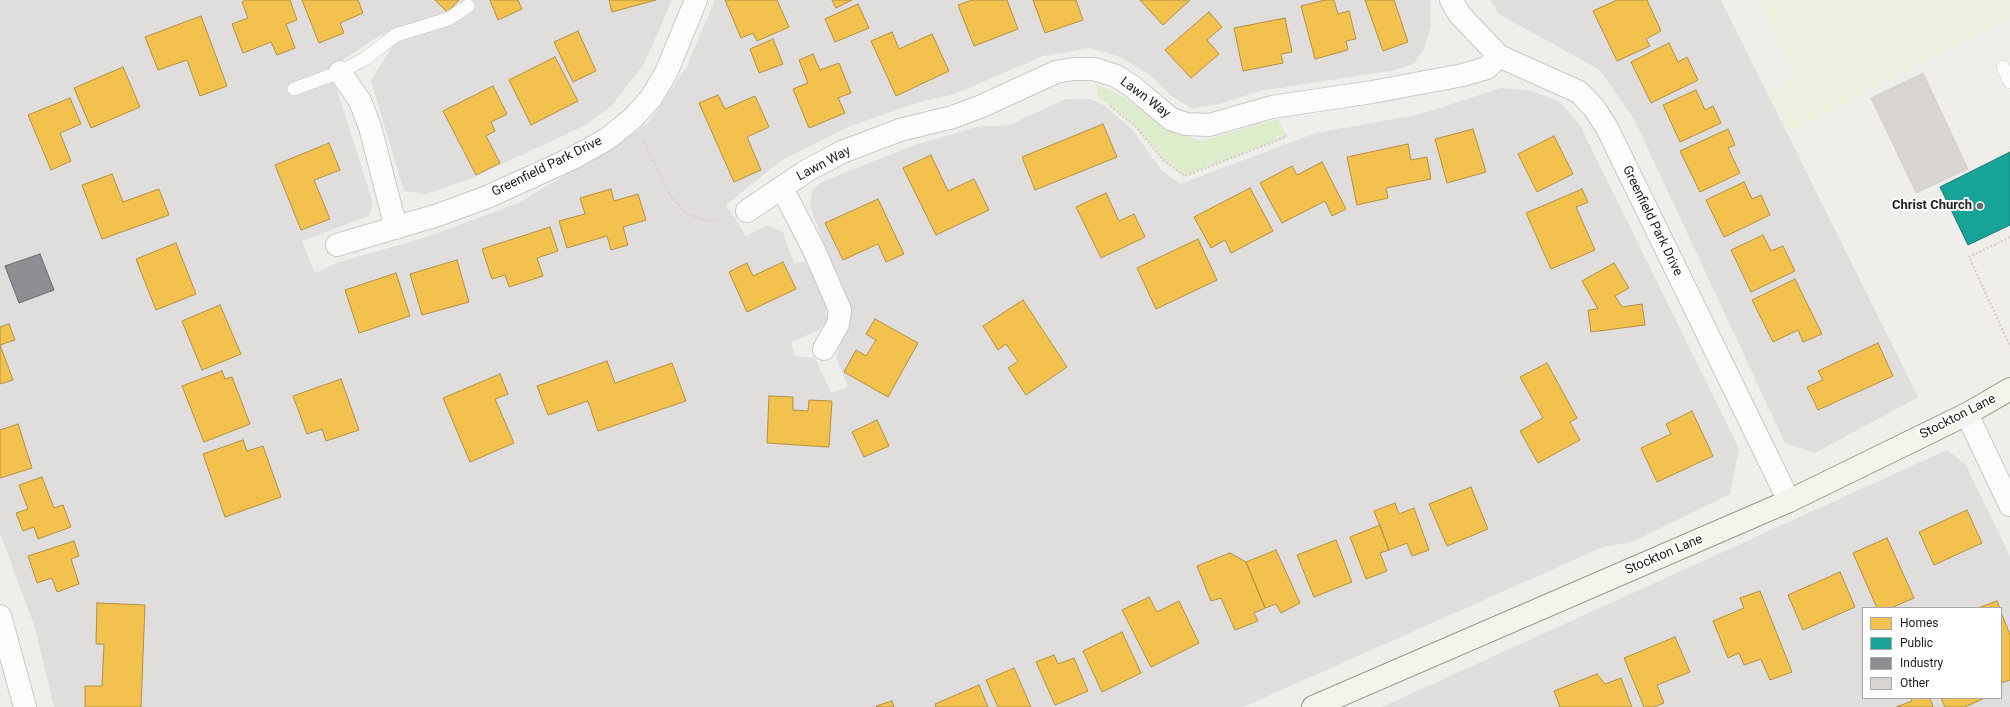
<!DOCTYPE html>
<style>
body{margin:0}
#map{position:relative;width:2010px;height:707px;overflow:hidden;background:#f0eeeb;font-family:Roboto,sans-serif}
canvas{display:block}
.legend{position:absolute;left:1862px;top:607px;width:140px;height:92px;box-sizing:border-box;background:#fff;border:1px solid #a7a7a7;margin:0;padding:5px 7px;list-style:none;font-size:12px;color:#222}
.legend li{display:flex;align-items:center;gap:8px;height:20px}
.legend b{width:20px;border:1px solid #a7a7a7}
</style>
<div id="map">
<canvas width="2010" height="707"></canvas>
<ul class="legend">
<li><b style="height:11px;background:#f2c14e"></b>Homes</li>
<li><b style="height:11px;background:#17a398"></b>Public</li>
<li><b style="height:11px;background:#8d8d92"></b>Industry</li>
<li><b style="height:11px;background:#d7d4d2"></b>Other</li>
</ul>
</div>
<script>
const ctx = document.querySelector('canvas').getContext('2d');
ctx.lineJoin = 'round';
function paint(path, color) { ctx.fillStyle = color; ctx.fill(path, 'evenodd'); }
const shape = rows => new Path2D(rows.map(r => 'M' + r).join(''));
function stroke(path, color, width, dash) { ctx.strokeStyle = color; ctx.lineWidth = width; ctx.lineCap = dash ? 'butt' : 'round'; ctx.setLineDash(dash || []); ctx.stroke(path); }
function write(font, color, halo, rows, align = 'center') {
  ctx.font = font + ' Roboto,sans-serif'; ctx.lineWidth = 4; ctx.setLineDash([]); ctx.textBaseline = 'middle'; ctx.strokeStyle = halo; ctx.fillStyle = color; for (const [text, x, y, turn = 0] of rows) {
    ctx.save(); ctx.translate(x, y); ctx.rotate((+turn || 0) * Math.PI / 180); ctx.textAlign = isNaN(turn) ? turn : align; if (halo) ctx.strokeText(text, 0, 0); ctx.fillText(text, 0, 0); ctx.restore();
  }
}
paint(shape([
 [0,0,672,0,644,64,611,106,586,125,472,178,426,194,404,191,371,81,394,44,381,35,330,68,373,203,369,216,302,241,315,273,339,262,427,237,518,203,623,141,648,123,686,68,715,0,1431,0,1431,26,1424,49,1414,64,1395,70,1260,91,1223,103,1192,109,1172,96,1149,74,1120,57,1090,48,1043,56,955,94,916,103,848,127,779,162,726,205,746,236,767,225,783,232,794,264,806,261,825,302,827,321,817,331,791,342,795,356,815,358,831,393,848,387,836,358,846,327,848,309,810,206,812,191,821,182,912,146,977,127,1009,125,1066,99,1090,99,1105,106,1132,129,1161,170,1180,184,1316,133,1421,114,1501,88,1529,90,1560,102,1580,125,1739,449,1730,494,1632,542,1603,547,1243,707,54,707,35,628,0,533],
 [1490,0,1721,0,1918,397,1815,453,1785,443,1635,121,1600,70,1499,14],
 [1947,450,1966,465,2010,556,2010,707,1382,707],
 [1863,608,2001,608,2001,698,1863,698]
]), '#dfdedc');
paint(shape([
 [1758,0,2010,0,2010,19,1789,133,1768,93,1795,77]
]), '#efefdf');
paint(shape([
 [1096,84,1127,99,1170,131,1201,141,1278,119,1286,137,1185,176,1164,161,1135,126,1098,96]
]), '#ddeccb');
const homes = shape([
 [246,0,290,0,297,20,286,24,295,48,277,55,271,42,243,53,232,24,248,18,242,2,246,0],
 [302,0,358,0,363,13,340,23,344,33,319,43,302,0],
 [435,0,459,0,447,12,435,0],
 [490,0,518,0,522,9,498,20,490,0],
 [609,0,656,0,612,12,609,0],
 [725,0,777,0,789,27,757,41,753,33,741,38,725,0],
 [832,0,852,0,836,8,832,0],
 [972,0,1007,0,1018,29,974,46,958,5,972,0],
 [1033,0,1076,0,1083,20,1045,33,1033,0],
 [1140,0,1190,0,1163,25,1140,0],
 [1325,0,1334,0,1338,14,1349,11,1356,39,1346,41,1348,50,1315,59,1301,6,1325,0],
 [1365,0,1394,0,1408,42,1383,51,1365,0],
 [1617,0,1647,0,1661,31,1646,39,1650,46,1617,61,1593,11,1617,0],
 [858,4,869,28,835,42,825,19,858,4],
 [1209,12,1222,27,1207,40,1219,54,1191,78,1165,50,1209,12],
 [201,16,227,86,200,96,187,60,158,70,145,37,201,16],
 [1285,18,1292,52,1281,54,1283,63,1243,71,1234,28,1285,18],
 [578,31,596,71,573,82,554,42,578,31],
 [892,32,899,49,932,34,949,71,896,96,871,41,892,32],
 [773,39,783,64,759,73,750,49,773,39],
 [1669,43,1678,62,1687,57,1698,80,1651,103,1631,62,1669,43],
 [813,54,820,70,839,63,851,93,838,98,845,113,809,128,793,89,808,83,799,60,813,54],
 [555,57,578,101,531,125,509,80,555,57],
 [123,67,140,107,91,128,74,88,123,67],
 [493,86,507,114,491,122,495,131,486,136,500,163,476,175,443,111,493,86],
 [1696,90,1705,110,1713,106,1721,123,1680,142,1663,105,1696,90],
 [718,95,725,109,755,96,769,127,747,137,761,170,734,182,699,103,718,95],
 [70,98,81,124,60,133,71,161,51,170,28,115,70,98],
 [1103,124,1117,157,1035,190,1022,157,1103,124],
 [1473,129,1486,172,1447,183,1435,139,1473,129],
 [1728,129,1735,145,1728,148,1740,173,1700,192,1680,151,1728,129],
 [1554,136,1573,174,1537,192,1518,154,1554,136],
 [329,143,340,170,314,180,330,219,301,230,275,165,329,143],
 [1408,144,1411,160,1427,157,1431,179,1386,188,1388,198,1357,205,1347,157,1408,144],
 [931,155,948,191,974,179,989,210,936,235,903,168,931,155],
 [1322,162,1346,209,1332,216,1325,201,1282,223,1260,183,1292,166,1297,175,1322,162],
 [112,174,123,202,159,189,169,215,102,239,82,185,112,174],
 [1744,182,1752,199,1761,195,1770,215,1724,237,1706,200,1744,182],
 [1250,188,1273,231,1231,253,1225,240,1211,248,1194,217,1250,188],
 [611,189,614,201,638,194,646,220,623,227,628,245,611,250,607,236,567,248,559,221,585,214,580,198,611,189],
 [1582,189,1588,202,1576,207,1595,250,1551,269,1526,213,1582,189],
 [1106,193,1119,221,1134,214,1145,237,1101,258,1076,207,1106,193],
 [878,199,904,254,886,262,878,244,843,260,825,223,878,199],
 [550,227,558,251,537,258,543,276,509,287,505,275,492,279,482,249,550,227],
 [1763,235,1771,251,1783,246,1795,271,1751,292,1731,250,1763,235],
 [1198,239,1217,280,1156,309,1137,268,1198,239],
 [176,243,196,294,156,310,136,259,176,243],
 [457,260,469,302,422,315,410,274,457,260],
 [783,262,796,289,747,312,729,272,747,263,753,276,783,262],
 [1614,263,1629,288,1615,296,1622,307,1642,304,1645,325,1591,332,1588,310,1598,309,1582,281,1614,263],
 [396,273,410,316,359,333,345,290,396,273],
 [1795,279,1822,334,1803,342,1798,330,1773,342,1752,300,1795,279],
 [1023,300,1067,367,1026,395,1008,368,1018,361,1006,344,998,350,983,326,1023,300],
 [220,305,241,354,202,370,182,321,220,305],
 [875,319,918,343,888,397,844,372,856,350,866,356,876,340,866,334,875,319],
 [9,324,15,340,0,345,13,380,0,384,0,327,9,324],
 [1878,343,1893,376,1818,410,1807,387,1823,380,1818,371,1878,343],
 [607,361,615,383,672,363,686,401,598,431,588,401,548,415,537,386,607,361],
 [1547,363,1577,418,1570,422,1580,440,1538,463,1520,431,1543,418,1520,377,1547,363],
 [222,371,225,379,232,377,250,424,204,442,182,386,222,371],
 [500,374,508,394,495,399,514,443,470,462,443,398,500,374],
 [341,379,359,430,326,441,322,429,307,434,293,396,341,379],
 [769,396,793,397,793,410,808,411,809,400,832,401,829,447,767,443,769,396],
 [1692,411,1713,456,1657,482,1641,448,1671,434,1666,424,1692,411],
 [877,420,889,446,864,457,852,432,877,420],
 [18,424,32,468,0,478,0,430,18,424],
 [243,440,247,451,263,446,281,497,225,517,203,454,243,440],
 [42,477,54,508,63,505,71,527,38,539,34,527,23,531,16,513,28,509,19,485,42,477],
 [1471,487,1488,529,1447,546,1429,504,1471,487],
 [1395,503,1399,514,1414,508,1429,550,1412,556,1407,543,1389,550,1374,511,1395,503],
 [1967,510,1982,543,1934,565,1919,532,1967,510],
 [1380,525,1389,550,1380,553,1387,571,1366,579,1350,537,1380,525],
 [1887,538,1914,598,1891,608,1877,608,1853,553,1887,538],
 [1336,540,1352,582,1314,597,1297,555,1336,540],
 [74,541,79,556,71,559,79,584,57,592,52,578,37,583,28,556,74,541],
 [1276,550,1300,603,1281,613,1276,604,1265,608,1246,562,1276,550],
 [1230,553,1246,562,1265,608,1254,613,1258,621,1235,630,1221,598,1211,601,1197,566,1230,553],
 [1840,572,1855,607,1803,630,1788,595,1840,572],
 [1760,591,1792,672,1770,680,1761,659,1744,665,1739,653,1728,658,1713,621,1744,608,1740,598,1760,591],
 [1149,597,1157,612,1179,601,1199,643,1151,667,1122,610,1149,597],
 [1997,601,2000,608,1978,608,1997,601],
 [97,603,145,605,141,707,85,707,85,686,102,686,104,644,96,644,97,603],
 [2001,612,2010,635,2010,680,2001,683,2001,612],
 [1122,632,1141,673,1102,692,1083,651,1122,632],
 [1675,637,1690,672,1657,685,1664,703,1653,707,1644,707,1624,658,1675,637],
 [1054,655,1058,664,1074,658,1088,691,1055,705,1036,662,1054,655],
 [1014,668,1031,707,998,707,986,680,1014,668],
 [1597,674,1605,684,1621,678,1632,707,1560,707,1554,691,1597,674],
 [979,685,988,707,936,707,935,704,979,685],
 [1911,698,1930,698,1933,707,1896,707,1912,701,1911,698],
 [1941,698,1985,698,1965,707,1945,707,1941,698],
 [892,701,894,707,877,707,876,706,892,701]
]);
paint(homes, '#f2c14e');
stroke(homes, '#b49141', 1);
const public = shape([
 [2010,152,2010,225,1968,245,1940,187,2010,152]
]);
paint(public, '#17a398');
stroke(public, '#1a7c75', 1);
const industry = shape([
 [40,254,54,290,19,303,5,266,40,254]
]);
paint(industry, '#8d8d92');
stroke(industry, '#6d6d70', 1);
const building = shape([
 [1923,73,1968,169,1916,193,1871,98,1923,73]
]);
paint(building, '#d7d4d2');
stroke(building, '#d3d0cc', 1);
const lane = shape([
 [2003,67,2010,82],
 [294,89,340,72,366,58,396,35,448,19,468,6]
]);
const street = shape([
 [1451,0,1460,15,1499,56,1579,92,1595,109,1607,128,1789,501],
 [340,72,360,101,370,127,396,228],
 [782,188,814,250,840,310,838,324,824,349],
 [747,211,808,170,842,152,900,130,953,117,982,106,1056,72,1073,69,1094,69,1116,76,1133,87,1171,119,1186,124,1209,125,1272,107,1372,92,1463,75,1487,68,1499,56],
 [337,245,438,215,487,197,575,157,607,139,633,118,651,98,666,73,696,0],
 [1967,414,2010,505],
 [0,616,25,707]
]);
const secondary = shape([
 [1313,707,1789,501,1967,414,2010,389]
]);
stroke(lane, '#c9c8c7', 14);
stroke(street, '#c9c8c7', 24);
stroke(secondary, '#999a82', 24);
stroke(shape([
 [1110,106,1135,126,1164,161,1185,176,1286,137,1284,132],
 [644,142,670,195,686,213,707,221,722,219],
 [2010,237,1969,257,2010,346]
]), '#dccecd', 2.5, [2, 2]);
stroke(lane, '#fdfcfc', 13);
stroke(street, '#fdfcfc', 22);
stroke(secondary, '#f4f4ed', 22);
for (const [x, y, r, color] of [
 [1980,206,4,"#6a6968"]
]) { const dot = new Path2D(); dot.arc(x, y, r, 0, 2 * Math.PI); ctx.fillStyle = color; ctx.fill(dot); stroke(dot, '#fff', 1.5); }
write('13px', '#222', '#fff', [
 ["Lawn Way",1145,98,37],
 ["Lawn Way",824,164,-28],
 ["Greenfield Park Drive",547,167,-26],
 ["Greenfield Park Drive",1652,221,64],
 ["Stockton Lane",1958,417,-27],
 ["Stockton Lane",1664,555,-23]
]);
write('bold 13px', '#222', '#fff', [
 ["Christ Church",1972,206]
], 'right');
</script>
